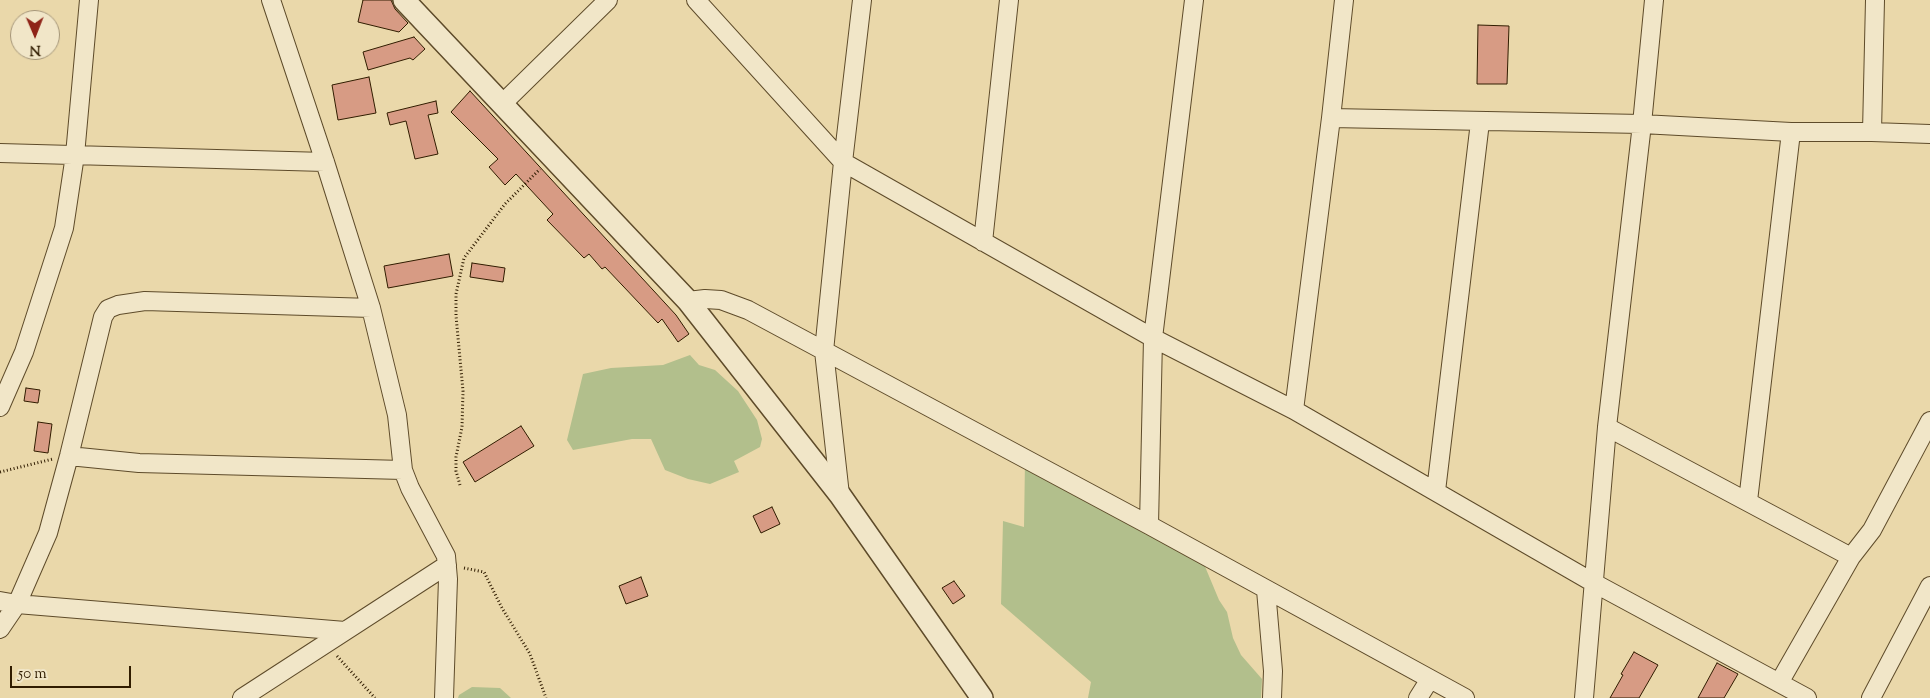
<!DOCTYPE html>
<style>
body{margin:0}
#map{position:relative;width:1930px;height:698px;overflow:hidden;background:#ead8aa;font-family:"Sorts Mill Goudy",serif}
canvas{display:block}
.north{position:absolute;left:10px;top:10px;width:50px;height:50px;box-sizing:border-box;background:#f1e6c8;border:1px solid #a49578;border-radius:50%;rotate:179deg;font-size:14px;font-weight:700;line-height:20px;text-align:center;color:#301c00}
.north::after{content:'';display:block;margin:auto;width:18px;height:22px;background:#8f2418;clip-path:polygon(50% 0,100% 100%,50% 72%,0 100%)}
.scale{position:absolute;left:10px;top:666px;width:121px;height:22px;box-sizing:border-box;border:2px solid #301c00;border-top:0;padding-left:6px;font-size:15px;line-height:18px;white-space:nowrap;color:#301c00;-webkit-text-stroke:4px #f1e6c8;paint-order:stroke}
</style>
<div id="map">
<canvas width="1930" height="698"></canvas>
<div class="north">N</div>
<div class="scale">50 m</div>
</div>
<script>
const ctx = document.querySelector('canvas').getContext('2d');
ctx.lineJoin = 'round';
function paint(path, color) { ctx.fillStyle = color; ctx.fill(path, 'evenodd'); }
const shape = rows => new Path2D(rows.map(r => 'M' + r).join(''));
function stroke(path, color, width, dash) { ctx.strokeStyle = color; ctx.lineWidth = width; ctx.lineCap = dash ? 'butt' : 'round'; ctx.setLineDash(dash || []); ctx.stroke(path); }
paint(shape([
 [690,355,699,365,715,370,738,391,757,420,762,439,760,447,734,461,739,472,710,484,688,479,665,470,651,439,632,439,573,450,567,440,583,374,611,368,663,365],
 [1025,461,1201,557,1219,600,1227,612,1233,638,1241,655,1262,679,1261,698,1088,698,1091,682,1001,604,1003,521,1024,527],
 [472,687,500,688,511,698,458,698,459,695]
]), '#b2bf8c');
const building = shape([
 [363,0,391,0,395,9,408,23,399,32,358,22,363,0],
 [1478,25,1509,26,1507,84,1477,84,1478,25],
 [414,37,425,49,413,60,410,58,368,70,363,52,414,37],
 [369,77,376,113,338,120,332,85,369,77],
 [470,91,676,315,689,334,678,342,662,319,658,323,605,267,602,269,589,254,584,258,547,220,553,214,516,174,505,185,489,167,498,159,451,112,470,91],
 [436,101,438,113,428,115,438,154,415,159,406,121,390,125,387,113,436,101],
 [449,254,453,276,388,288,384,266,449,254],
 [472,263,505,268,503,282,470,277,472,263],
 [26,388,40,390,38,403,24,401,26,388],
 [38,422,52,424,48,453,34,451,38,422],
 [521,426,534,446,475,482,463,462,521,426],
 [772,507,780,524,761,533,753,516,772,507],
 [641,577,648,596,626,604,619,586,641,577],
 [954,581,965,596,953,604,942,588,954,581],
 [1634,652,1658,665,1639,698,1610,698,1623,675,1621,674,1634,652],
 [1717,663,1738,674,1724,698,1698,698,1717,663]
]);
paint(building, '#d79b84');
stroke(building, '#301c00', 1);
const minor = shape([
 [271,0,325,162,371,308,397,415,403,470,410,488,446,556,448,579,444,698],
 [696,0,843,162,1153,338,1294,410,1594,583,1807,698],
 [502,104,608,0],
 [1331,118,1642,124,1791,132,1872,132,1930,134],
 [1872,132,1875,0],
 [0,153,325,162],
 [983,242,1009,0],
 [688,301,705,299,721,300,748,310,1149,525,1465,698],
 [0,407,24,352,64,228,75,155,89,0],
 [1294,410,1331,118,1344,0],
 [1607,427,1851,557],
 [69,456,139,463,403,470],
 [1436,491,1480,122],
 [840,495,824,351,843,162,862,0],
 [1748,501,1791,132],
 [1149,525,1153,338,1194,0],
 [1266,590,1273,671,1272,698],
 [0,601,17,604,345,631],
 [0,629,17,604,48,533,69,456,103,317,108,309,118,305,145,301,371,308],
 [1779,683,1851,557,1872,530,1930,421],
 [242,698,447,565],
 [1418,698,1430,679],
 [1584,698,1607,427,1642,124,1654,0],
 [1871,698,1930,586]
]);
const tertiary = shape([
 [404,0,688,301,840,495,982,698]
]);
stroke(minor, '#5e4b2a', 20);
stroke(tertiary, '#5e4b2a', 24);
stroke(shape([
 [0,472,53,459],
 [460,485,456,471,456,457,462,427,463,391,456,316,456,294,464,258,505,204,540,169],
 [464,568,484,572,502,608,530,654,546,698],
 [337,656,375,698]
]), '#301c00', 3, [1, 2.5]);
stroke(minor, '#f1e6c8', 18);
stroke(tertiary, '#f1e6c8', 21);
</script>
